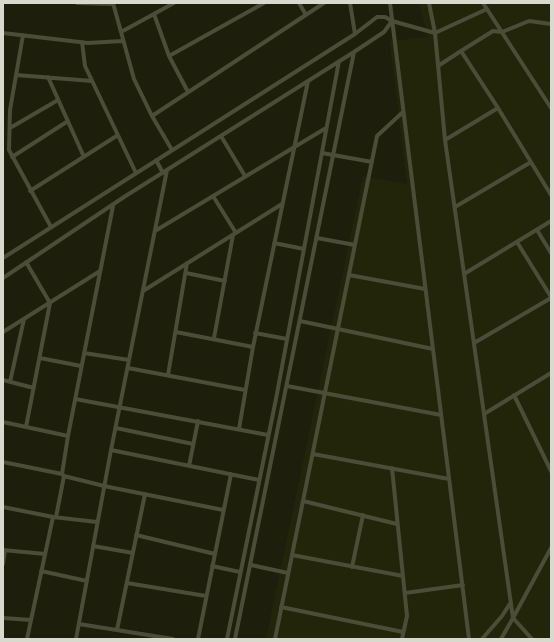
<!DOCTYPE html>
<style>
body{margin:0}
#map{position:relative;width:554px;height:642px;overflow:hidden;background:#1d1f0c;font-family:Lora,serif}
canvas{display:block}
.frame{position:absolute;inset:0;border:4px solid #d9dace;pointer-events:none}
</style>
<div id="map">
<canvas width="554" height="642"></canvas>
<div class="frame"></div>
</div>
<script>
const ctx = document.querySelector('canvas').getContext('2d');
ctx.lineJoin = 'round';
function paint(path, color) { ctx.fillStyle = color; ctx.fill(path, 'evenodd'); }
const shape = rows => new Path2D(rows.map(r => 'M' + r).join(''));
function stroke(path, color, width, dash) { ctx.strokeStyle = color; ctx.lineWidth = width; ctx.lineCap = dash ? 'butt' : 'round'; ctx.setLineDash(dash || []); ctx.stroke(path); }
paint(shape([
 [419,3,551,3,551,639,266,639,363,176,407,184,390,41,428,37]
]), '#23250a');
stroke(shape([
 [77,3,113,4],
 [113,3,134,79,152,116,172,150],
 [299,3,306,15],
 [350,3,355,34],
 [390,3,469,639],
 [429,3,435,33,445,140,513,618,501,639],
 [483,3,551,108],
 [154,14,169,56,188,92],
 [121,32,174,3],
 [3,33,88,43,122,41],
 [23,35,10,110,9,150,51,227],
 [82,42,85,66,136,173],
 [461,51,493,31,502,32,529,21,551,24],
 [169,56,264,3],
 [438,66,461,51,498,108,551,195],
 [16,75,92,81],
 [48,77,84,157],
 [152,116,324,3],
 [10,128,58,100],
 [221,136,245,176],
 [445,140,498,108],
 [322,153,372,162],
 [12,157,68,121],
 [156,160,163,173],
 [30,191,118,135],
 [213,196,236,233],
 [455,207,531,162],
 [537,230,551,253],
 [155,231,326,128],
 [317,238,355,245],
 [517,242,551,297],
 [274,243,304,249],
 [3,258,355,34,377,17,385,17,392,21,435,33,487,9],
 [26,262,50,303,26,427],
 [186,273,225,281],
 [464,274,551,221],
 [349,275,425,289],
 [3,278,124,197,354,52,384,32,392,21],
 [143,291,282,204],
 [300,321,433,349],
 [3,332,100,271],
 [176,332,253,347],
 [255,333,287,339],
 [214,338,233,235],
 [474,343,551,298],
 [84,353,129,360],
 [40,358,81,366],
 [128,368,245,390],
 [168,375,187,263],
 [3,380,34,388],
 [10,382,24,319],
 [287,386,441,415],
 [514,395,551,471],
 [75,399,268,435],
 [484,414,551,373],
 [3,422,68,436],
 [116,428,193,444],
 [239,429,253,347,308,81],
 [111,450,259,480],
 [313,454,449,479],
 [3,462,62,474,64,476,104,486,223,510],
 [189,466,198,421],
 [392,468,407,616,402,639],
 [62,474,68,436,113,206],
 [303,501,397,524],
 [3,507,53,517,97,522],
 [56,517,64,476],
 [136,535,215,554],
 [93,546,133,553],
 [3,550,45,554],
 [292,555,403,576],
 [3,564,5,550],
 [251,565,288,573],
 [212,566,240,572],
 [352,567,363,515],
 [41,571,87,581],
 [127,583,206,596],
 [405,593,463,585],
 [281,607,403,632],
 [3,618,31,620],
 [79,624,173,639],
 [117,630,145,494],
 [27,639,53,517],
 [76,639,111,450,167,170],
 [198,639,231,474],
 [227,639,276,399,339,61],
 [235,639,354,52],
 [275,639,377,136,403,112],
 [482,639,502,616,511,602],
 [532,639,513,618,551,548]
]), '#4a4d38', 4);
</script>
